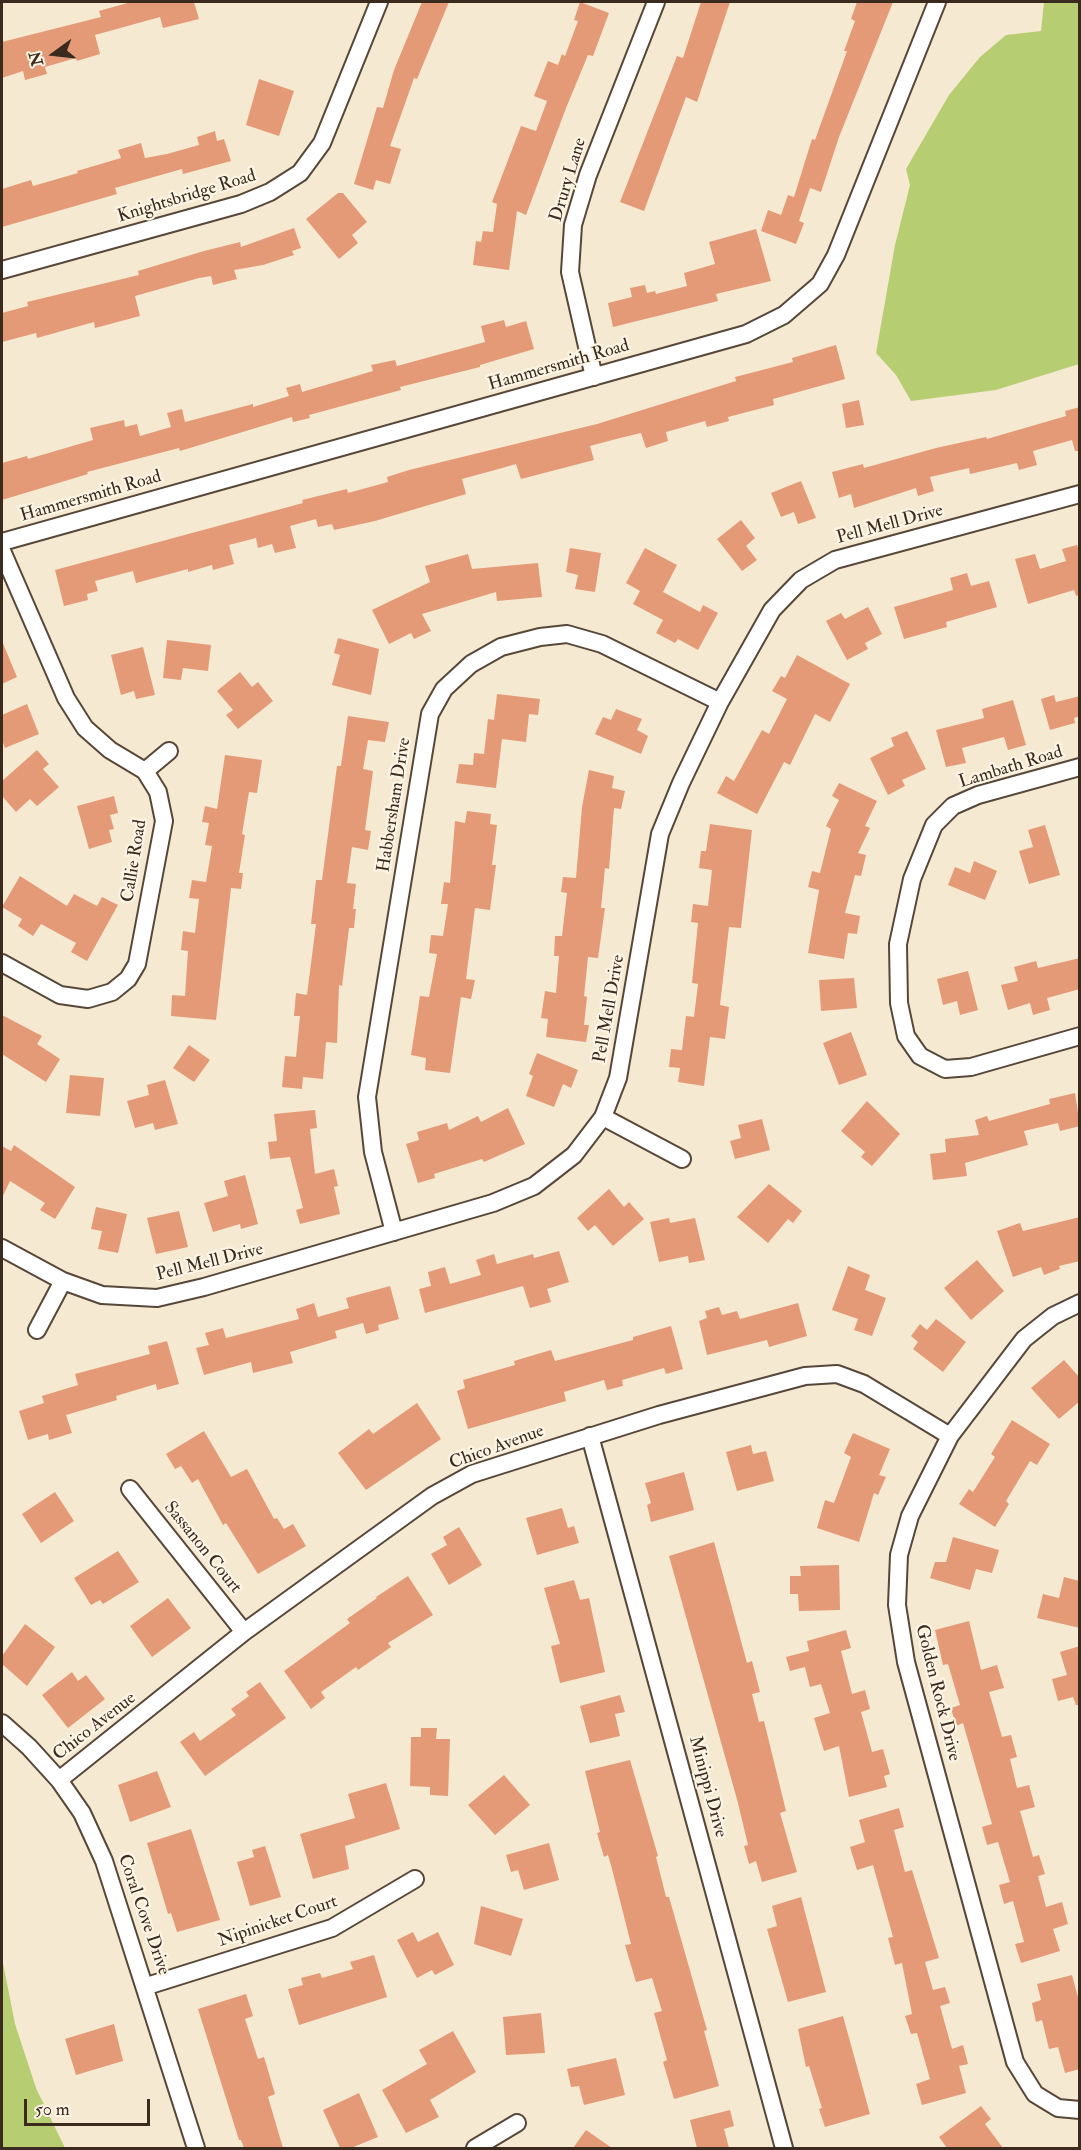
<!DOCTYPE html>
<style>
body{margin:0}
#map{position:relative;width:1081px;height:2150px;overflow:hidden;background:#f6e9d1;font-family:"IM FELL Double Pica",serif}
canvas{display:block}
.frame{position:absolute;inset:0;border:3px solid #3b2a1e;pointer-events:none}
.north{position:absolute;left:24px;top:24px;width:60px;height:60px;-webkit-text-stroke:4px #fcf5e5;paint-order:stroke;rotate:255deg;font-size:16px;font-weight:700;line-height:24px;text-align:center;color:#3b2a1e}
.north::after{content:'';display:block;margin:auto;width:21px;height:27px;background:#3b2a1e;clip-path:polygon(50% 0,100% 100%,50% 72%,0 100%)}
.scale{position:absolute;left:24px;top:2099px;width:126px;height:27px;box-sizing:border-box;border:3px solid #3b2a1e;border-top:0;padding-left:8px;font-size:18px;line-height:21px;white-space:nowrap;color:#3b2a1e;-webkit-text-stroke:4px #fcf5e5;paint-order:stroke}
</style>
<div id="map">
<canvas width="1081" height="2150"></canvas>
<div class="frame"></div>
<div class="north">N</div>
<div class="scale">50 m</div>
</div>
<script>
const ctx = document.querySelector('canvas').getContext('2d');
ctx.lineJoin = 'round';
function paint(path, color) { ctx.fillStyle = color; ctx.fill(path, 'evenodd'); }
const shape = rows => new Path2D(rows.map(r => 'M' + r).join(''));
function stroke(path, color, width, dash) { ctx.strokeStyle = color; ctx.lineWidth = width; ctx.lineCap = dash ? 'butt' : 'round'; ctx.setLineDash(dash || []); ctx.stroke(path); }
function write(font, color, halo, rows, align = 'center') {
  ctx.font = font + ' "IM FELL Double Pica",serif'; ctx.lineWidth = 4.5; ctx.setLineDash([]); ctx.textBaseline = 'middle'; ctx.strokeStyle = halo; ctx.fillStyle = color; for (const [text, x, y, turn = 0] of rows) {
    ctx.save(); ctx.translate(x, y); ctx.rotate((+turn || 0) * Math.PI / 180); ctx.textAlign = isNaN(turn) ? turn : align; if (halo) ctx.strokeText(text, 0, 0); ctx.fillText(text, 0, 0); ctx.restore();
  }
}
paint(shape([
 [1044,2,1079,2,1079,364,996,390,911,401,896,375,876,353,895,245,910,185,906,169,949,95,980,57,1006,35,1041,31],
 [2,1958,15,2024,36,2088,65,2148,2,2148]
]), '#b7cd72');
paint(shape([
 [131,2,194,2,199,19,163,28,160,17,95,35,100,54,77,61,76,58,45,67,47,74,25,80,23,71,2,78,2,42,101,17,99,11],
 [422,2,449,2,417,79,414,78,390,146,401,149,390,184,376,180,373,190,354,184,377,107,383,108,394,70],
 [580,2,609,13,593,56,588,55,566,108,526,215,517,211,509,270,473,265,476,241,481,242,483,231,493,232,497,204,492,202,521,126,536,131,547,101,534,96,548,61,558,65,562,54,565,56,578,21,574,20],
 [701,2,730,2,697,102,686,97,644,211,620,202,677,56,683,58],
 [857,2,893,2,839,137,821,192,810,188,799,221,804,223,796,244,761,231,768,210,781,215,788,195,794,197,812,139,815,140,847,51,844,51,855,21,851,19],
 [259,79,294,91,279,136,246,125],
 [215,131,217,141,224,139,231,161,183,174,182,169,115,188,117,194,2,227,2,189,31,180,33,186,78,173,77,171,121,158,118,150,141,143,145,158,167,154,199,145,197,137],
 [338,193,343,193,367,222,352,235,358,243,339,259,306,219],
 [294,228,301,248,292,251,294,255,263,265,234,270,237,279,213,285,211,276,199,278,135,296,140,316,95,328,94,322,37,338,36,333,2,342,2,313,28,306,27,302,139,275,138,271,204,251,240,242,241,247],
 [756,229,771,281,716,294,718,301,613,327,608,303,632,297,630,288,645,285,647,293,655,291,656,294,687,286,684,273,715,264,709,242],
 [504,320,506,327,526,321,534,349,480,365,480,367,400,387,401,390,309,415,310,418,293,422,292,417,180,451,179,448,87,472,88,474,2,500,2,463,27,456,28,459,93,440,90,428,124,420,125,427,137,424,140,436,171,427,167,413,182,409,185,422,253,404,253,407,289,396,286,388,300,384,302,392,373,371,371,365,395,360,397,366,485,342,481,326],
 [836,345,845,379,773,399,774,405,728,417,729,421,707,427,705,421,666,432,668,441,646,448,641,433,620,438,590,446,594,460,521,479,516,464,495,470,462,479,466,494,375,521,334,530,332,524,318,527,316,519,290,526,296,548,275,553,272,544,258,548,256,538,229,545,234,564,213,570,212,565,188,572,188,569,136,583,133,571,95,581,98,591,87,594,88,600,64,606,55,570,303,503,302,500,347,489,348,493,388,482,387,477,409,470,597,424,736,381,735,377,793,362,792,358],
 [859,400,864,425,846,428,842,404],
 [1080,407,1080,451,1075,451,1072,440,1033,451,1037,465,1019,470,1017,463,970,474,969,468,930,477,934,491,918,496,916,488,854,508,851,494,839,498,832,472,863,464,864,468,936,448,986,437,987,439,1066,416,1065,411],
 [801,481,816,518,798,524,794,512,781,517,771,493],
 [741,520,755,538,746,546,757,560,742,571,717,539],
 [1077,545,1080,554,1080,595,1076,596,1074,590,1028,604,1015,559,1035,554,1040,569,1066,561,1062,549],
 [570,548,601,553,595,592,575,589,578,575,566,572],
 [645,548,677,565,663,592,700,612,703,605,718,613,698,650,678,639,675,643,656,633,663,620,633,604,640,591,626,583],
 [468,554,472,569,538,563,542,597,497,601,496,592,422,614,431,631,414,639,411,633,389,644,372,610,430,582,425,566],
 [967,573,971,586,989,581,997,607,946,622,947,627,904,639,894,607,953,590,950,578],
 [868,607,882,634,865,643,868,649,847,660,826,621,841,613,845,619],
 [338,638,379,649,371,695,332,685,340,655,334,653],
 [167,640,211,645,208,671,183,668,181,680,163,678],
 [2,641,17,677,2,684],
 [143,647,155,695,136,699,134,691,121,695,111,655],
 [797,655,850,684,830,722,815,714,790,765,784,762,757,814,717,793,726,776,734,781,762,730,769,734,787,699,772,691,781,676,785,678],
 [240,672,252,687,258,682,273,701,238,729,226,715,233,710,217,691],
 [497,694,540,699,538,715,529,714,526,742,502,739,496,788,456,783,459,764,473,765,474,753,484,754,488,719,494,720],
 [1054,695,1056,702,1080,696,1080,716,1074,718,1075,723,1050,730,1041,699],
 [1013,700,1026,745,1008,750,1004,737,962,748,966,763,946,767,936,730,984,718,982,709],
 [27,704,39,734,5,748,2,740,2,715],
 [616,709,642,719,637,730,648,736,641,754,595,734,603,717,611,720],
 [348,716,389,722,385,742,368,740,363,769,373,771,365,830,371,831,368,850,352,847,347,883,356,884,353,909,356,909,354,928,349,928,342,986,339,985,337,1043,326,1042,323,1079,303,1077,302,1089,282,1087,285,1056,296,1057,300,1016,294,1016,296,993,307,995,316,924,311,924,316,880,322,880,337,766,341,766],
 [907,731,926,769,902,780,905,786,888,795,870,758,894,746,891,738],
 [37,750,49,764,43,769,59,787,37,806,30,799,16,812,2,796,2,781],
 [225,755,262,760,257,793,249,792,242,834,245,835,239,873,243,873,241,889,231,888,216,1020,171,1016,172,995,185,996,188,951,181,950,183,931,195,933,199,899,189,898,192,880,206,882,212,846,205,845,209,823,202,822,205,806,217,809],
 [589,770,614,776,612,788,625,791,621,809,614,808,609,869,605,868,601,908,605,908,598,958,588,957,584,996,587,997,584,1025,589,1025,586,1042,546,1037,548,1019,541,1018,545,991,556,993,559,956,554,956,555,936,562,936,567,893,561,892,563,877,576,878,582,807],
 [839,783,877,801,865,826,870,828,858,853,866,855,861,876,855,875,845,913,860,916,857,934,848,933,844,959,808,953,819,890,808,887,812,871,820,873,831,829,826,826,839,800,832,796],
 [114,796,118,813,110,815,114,829,109,830,112,842,89,849,77,806],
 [467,811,491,814,490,824,497,825,492,865,496,865,490,910,475,908,466,979,475,980,471,999,461,997,450,1073,425,1070,426,1058,411,1055,420,996,429,997,437,954,429,953,431,935,443,936,448,904,441,904,444,882,450,883,455,821,465,823],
 [710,824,752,830,741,928,729,927,720,1005,729,1007,725,1039,710,1037,704,1086,678,1082,680,1068,669,1067,671,1049,682,1050,686,1016,694,1017,698,984,692,983,698,923,691,922,693,904,708,906,712,870,699,868,701,851,706,851],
 [1045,825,1060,875,1029,884,1019,851,1033,847,1028,830],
 [974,861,997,871,985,900,948,885,955,867,970,873],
 [20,876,67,906,74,894,97,906,102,897,118,905,87,961,71,952,76,943,41,924,33,936,18,926,22,919,2,907],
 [1080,958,1080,989,1047,998,1050,1010,1033,1015,1030,1003,1008,1010,1001,985,1018,981,1014,967,1036,961,1038,968],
 [968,971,978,1010,960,1015,957,1001,943,1005,937,979],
 [854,978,857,1008,821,1011,819,980],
 [2,1015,42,1036,37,1044,60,1059,46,1082,2,1054],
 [851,1032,867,1075,839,1085,823,1043],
 [189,1045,210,1060,194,1082,173,1068],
 [537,1053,578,1070,571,1088,563,1084,554,1107,526,1096,533,1076,529,1074],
 [70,1075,104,1078,100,1116,66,1113],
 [165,1080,178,1124,155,1130,153,1123,135,1128,127,1101,149,1095,147,1085],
 [1075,1093,1080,1126,1060,1131,1058,1123,1024,1131,1028,1145,965,1163,967,1176,933,1180,930,1154,946,1152,945,1139,979,1135,975,1120,987,1116,989,1121,1050,1104,1049,1099],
 [867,1101,900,1134,872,1166,861,1157,865,1152,841,1131],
 [508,1108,525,1144,484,1162,482,1159,434,1174,435,1178,418,1183,406,1144,419,1140,417,1132,447,1123,449,1130,478,1116,481,1122],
 [315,1110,317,1128,310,1129,315,1174,334,1169,338,1186,334,1187,340,1214,300,1224,296,1210,303,1208,290,1157,270,1159,268,1142,277,1141,274,1114],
 [762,1119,770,1150,735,1159,730,1141,741,1138,738,1125],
 [14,1145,75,1187,55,1219,40,1210,45,1203,10,1181,2,1198,2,1146,11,1151],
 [245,1175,258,1224,241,1229,240,1224,213,1232,204,1203,228,1196,224,1181],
 [769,1184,802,1211,793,1223,788,1219,768,1243,737,1217],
 [609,1189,624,1207,629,1202,644,1219,613,1246,595,1225,588,1231,577,1218],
 [96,1207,127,1214,118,1253,98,1249,102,1231,91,1229],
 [179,1211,188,1247,156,1254,147,1218],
 [1080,1217,1080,1261,1059,1266,1060,1269,1044,1275,1041,1267,1013,1277,997,1231,1020,1223,1023,1231],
 [669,1218,670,1223,695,1218,705,1260,689,1263,688,1256,659,1262,650,1222],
 [559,1251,569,1282,547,1289,551,1302,530,1308,523,1286,425,1313,419,1289,431,1286,428,1272,445,1267,450,1284,481,1275,476,1260,494,1254,497,1264,533,1254,534,1258],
 [977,1260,1004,1291,971,1320,944,1288],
 [848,1266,870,1275,865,1290,886,1298,872,1336,854,1330,858,1319,832,1310],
 [390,1286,399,1319,378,1325,379,1330,366,1334,363,1323,335,1331,337,1338,290,1352,293,1363,253,1373,251,1362,204,1375,196,1348,209,1345,205,1333,223,1328,226,1338,299,1319,296,1309,314,1303,318,1317,349,1308,346,1298],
 [798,1303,807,1336,769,1347,767,1340,707,1355,699,1321,707,1318,705,1311,719,1307,722,1315,737,1311,740,1319],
 [936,1319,966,1342,943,1372,913,1349,918,1342,911,1336,920,1324,927,1330],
 [671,1326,683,1369,666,1374,664,1368,622,1380,623,1386,607,1390,604,1380,564,1392,566,1401,468,1429,457,1391,465,1388,463,1380,515,1365,514,1361,551,1350,555,1361,633,1340,633,1337],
 [167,1341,179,1384,157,1390,156,1384,116,1396,117,1400,66,1415,72,1433,49,1440,48,1434,28,1440,19,1411,44,1403,42,1396,78,1385,75,1374,150,1354,148,1346],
 [1064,1360,1080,1378,1080,1401,1059,1419,1031,1388],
 [417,1403,441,1439,366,1490,338,1453,369,1429,373,1434],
 [1012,1420,1050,1444,1037,1465,1030,1461,1006,1501,1009,1504,995,1527,959,1504,969,1489,973,1492,995,1457,991,1454],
 [204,1431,231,1477,247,1469,274,1519,277,1518,284,1529,293,1524,306,1546,258,1574,226,1523,223,1525,198,1479,192,1483,181,1466,175,1469,166,1454],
 [853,1433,890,1449,879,1475,886,1477,878,1495,874,1493,859,1542,817,1528,825,1500,834,1503,851,1457,844,1453],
 [751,1445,753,1454,766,1451,774,1481,737,1491,726,1452],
 [684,1472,694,1510,651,1522,647,1505,651,1503,645,1483],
 [55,1492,74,1521,41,1543,22,1514],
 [562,1508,568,1528,574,1526,579,1543,537,1555,526,1518],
 [459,1527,482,1565,449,1585,431,1554,447,1545,443,1537],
 [953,1537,999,1550,992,1573,976,1569,970,1590,930,1578,935,1562,946,1562],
 [714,1542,747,1663,752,1661,760,1692,752,1694,759,1722,764,1721,786,1811,780,1813,797,1872,762,1882,756,1861,749,1864,744,1846,748,1845,738,1803,669,1556],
 [118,1551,139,1582,103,1604,100,1600,91,1605,74,1578],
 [839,1565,840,1610,799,1611,798,1594,790,1594,790,1576,801,1576,800,1566],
 [408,1576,433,1615,388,1643,391,1647,358,1670,356,1667,321,1692,325,1698,311,1709,284,1671,350,1623,347,1619,377,1598,376,1597],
 [1064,1577,1080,1581,1080,1628,1037,1618,1043,1594,1059,1598],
 [574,1580,580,1600,589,1598,605,1672,560,1683,551,1646,560,1644,544,1588],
 [168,1598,191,1628,152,1657,130,1626],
 [969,1621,981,1670,997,1665,1004,1688,989,1692,1002,1737,1011,1735,1017,1757,1010,1759,1017,1788,1029,1785,1035,1807,1020,1811,1033,1857,1039,1855,1045,1874,1038,1876,1046,1907,1062,1902,1068,1924,1053,1929,1060,1951,1021,1963,1015,1944,1024,1942,1013,1901,1004,1904,999,1885,1010,1882,998,1842,987,1845,982,1827,992,1824,963,1723,956,1726,951,1708,960,1705,948,1664,943,1665,935,1630],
 [25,1624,55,1647,27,1686,2,1664,2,1656],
 [846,1630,851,1648,841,1651,852,1694,865,1690,870,1709,861,1712,872,1752,883,1749,890,1774,884,1776,887,1787,849,1797,839,1746,824,1751,814,1718,830,1713,821,1684,810,1687,805,1667,790,1671,786,1657,809,1651,807,1641],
 [1080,1646,1080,1705,1076,1705,1073,1697,1058,1701,1052,1679,1067,1675,1060,1652],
 [72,1672,78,1681,86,1675,105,1699,68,1728,42,1695],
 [260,1682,286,1718,205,1776,180,1742,194,1732,200,1741,236,1715,231,1709,249,1696,246,1692],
 [620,1695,625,1712,615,1714,620,1736,590,1743,580,1706],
 [421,1728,437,1728,436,1739,450,1739,448,1796,430,1795,430,1787,410,1786,411,1737,421,1737],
 [630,1760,658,1856,656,1857,666,1897,669,1897,707,2030,704,2031,719,2086,674,2099,663,2062,667,2060,654,2013,662,2011,652,1978,636,1982,625,1945,631,1944,612,1869,608,1855,604,1857,597,1833,600,1832,585,1771],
 [157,1771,171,1807,130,1822,118,1785],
 [504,1775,530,1805,495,1835,468,1805],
 [386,1783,400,1829,345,1846,349,1869,313,1879,300,1834,355,1818,348,1794],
 [899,1808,904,1827,894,1830,905,1872,912,1870,939,1958,925,1962,933,1990,945,1987,950,2003,940,2006,952,2049,963,2045,968,2064,959,2066,966,2093,922,2105,916,2084,930,2079,917,2033,911,2034,905,2016,912,2014,902,1963,895,1965,888,1938,893,1937,873,1865,857,1870,850,1847,865,1842,859,1820],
 [191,1829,220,1920,177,1932,171,1913,168,1914,147,1843],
 [549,1843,559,1880,524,1890,518,1870,511,1872,506,1855],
 [265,1846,281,1897,250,1906,237,1862,254,1857,252,1850],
 [801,1897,826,1992,788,2002,767,1929,777,1926,772,1906],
 [481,1906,523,1919,511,1956,474,1944],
 [413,1932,418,1942,438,1932,454,1965,435,1975,432,1970,417,1978,397,1940],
 [374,1955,387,1997,299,2025,288,1989,303,1985,301,1978,320,1973,322,1978,353,1969,350,1962],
 [1072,1975,1080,2005,1080,2069,1065,2073,1058,2047,1049,2049,1042,2020,1036,2022,1032,2003,1041,2000,1037,1984],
 [246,1994,253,2016,245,2019,258,2059,264,2057,275,2094,268,2097,283,2148,244,2148,241,2140,239,2140,198,2009],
 [541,2013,545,2053,506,2055,503,2017],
 [843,2016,870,2114,825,2127,819,2109,822,2108,809,2066,806,2067,798,2029],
 [114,2024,123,2061,76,2075,65,2039],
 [453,2031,476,2072,430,2100,439,2117,406,2133,382,2090,427,2064,419,2050],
 [616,2058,625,2095,584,2105,579,2086,571,2087,567,2069],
 [359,2093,378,2137,351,2148,340,2148,323,2110],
 [981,2106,991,2119,985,2124,1003,2148,947,2148,939,2137],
 [730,2110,734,2126,724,2129,729,2148,697,2148,690,2120],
 [586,2130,612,2148,573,2148]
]), '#e49a77');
const street = shape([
 [2,270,241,204,270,192,300,173,322,143,379,2],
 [594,377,570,272,573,225,588,175,656,2],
 [2,542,746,334,784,315,820,284,836,255,937,2],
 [2,551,66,698,85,728,110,750,145,771,158,792,164,821,137,964,128,979,112,992,88,999,60,995,2,963],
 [1080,767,978,795,953,806,934,825,912,879,898,944,899,1003,906,1036,920,1056,945,1069,971,1067,1080,1036],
 [145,771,169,751],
 [603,1117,682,1159],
 [394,1232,373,1152,367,1097,430,714,444,689,471,664,501,647,540,637,567,634,602,644,720,702],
 [2,1248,63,1281,102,1295,157,1298,204,1287,493,1203,534,1186,574,1155,603,1117,618,1078,660,834,681,783,720,702,772,610,801,580,835,560,1080,494],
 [1080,1303,1053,1316,1024,1339,950,1436,910,1516,899,1555,897,1605,906,1662,1015,2062,1035,2094,1058,2108,1080,2110],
 [37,1330,63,1281],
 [590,1436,784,2148],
 [130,1489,244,1632],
 [2,1723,29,1747,59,1780,82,1813,104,1861,196,2148],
 [59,1780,244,1632,432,1496,472,1474,659,1415,805,1376,837,1374,864,1384,950,1436],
 [147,1986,332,1928,415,1879],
 [475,2148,517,2123]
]);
stroke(street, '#574739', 20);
stroke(street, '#fff', 16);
write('18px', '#3b2a1e', '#fcf5e5', [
 ["Drury Lane",569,180,-73],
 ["Knightsbridge Road",187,197,-17],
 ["Hammersmith Road",559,366,-16],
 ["Hammersmith Road",91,497,-16],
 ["Pell Mell Drive",890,525,-15],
 ["Lambath Road",1011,768,-17],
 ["Habbersham Drive",395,805,-81],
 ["Callie Road",135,861,-81],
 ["Pell Mell Drive",610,1009,-80],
 ["Pell Mell Drive",210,1263,-14],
 ["Chico Avenue",497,1448,-20],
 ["Sassanon Court",202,1548,51],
 ["Golden Rock Drive",937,1693,76],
 ["Chico Avenue",95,1727,-38],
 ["Minippi Drive",707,1787,75],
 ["Coral Cove Drive",143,1915,71],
 ["Nipinicket Court",278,1922,-19]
]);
</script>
